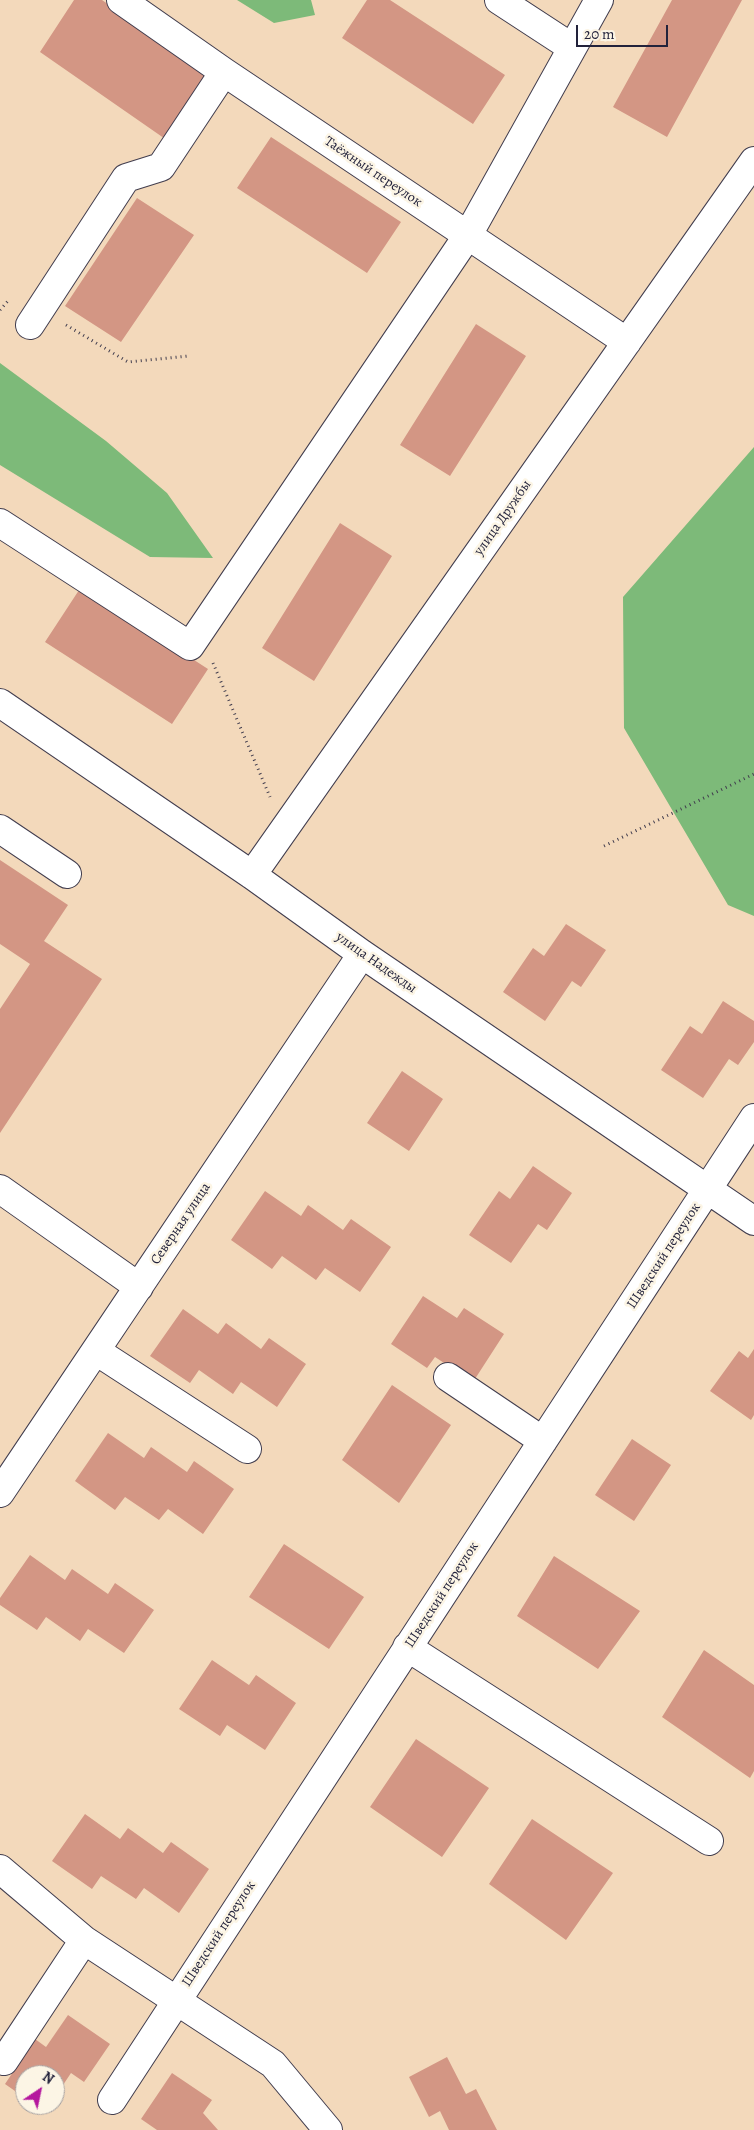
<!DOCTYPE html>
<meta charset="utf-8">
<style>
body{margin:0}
#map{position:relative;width:754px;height:2130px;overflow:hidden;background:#f3d9bb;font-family:Alegreya,serif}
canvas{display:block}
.north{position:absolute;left:15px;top:2065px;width:50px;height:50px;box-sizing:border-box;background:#fcf5e5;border:1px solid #a5a1a1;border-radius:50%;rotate:34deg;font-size:14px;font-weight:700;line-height:20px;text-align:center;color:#22223b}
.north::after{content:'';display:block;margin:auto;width:18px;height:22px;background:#b5179e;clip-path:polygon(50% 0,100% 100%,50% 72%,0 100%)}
.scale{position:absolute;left:576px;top:25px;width:92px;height:22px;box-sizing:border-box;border:2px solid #22223b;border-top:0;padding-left:6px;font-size:15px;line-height:18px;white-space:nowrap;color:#22223b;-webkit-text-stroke:4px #fcf5e5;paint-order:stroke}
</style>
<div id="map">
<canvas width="754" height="2130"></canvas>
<div class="north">N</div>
<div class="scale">20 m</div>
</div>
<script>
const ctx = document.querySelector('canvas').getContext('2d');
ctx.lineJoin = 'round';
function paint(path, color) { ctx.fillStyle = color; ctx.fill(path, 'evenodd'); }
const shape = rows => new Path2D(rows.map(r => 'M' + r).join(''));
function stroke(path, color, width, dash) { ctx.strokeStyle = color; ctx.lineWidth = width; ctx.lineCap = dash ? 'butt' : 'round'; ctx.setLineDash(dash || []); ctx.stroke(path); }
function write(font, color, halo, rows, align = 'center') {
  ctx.font = font + ' Alegreya,serif'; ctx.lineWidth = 5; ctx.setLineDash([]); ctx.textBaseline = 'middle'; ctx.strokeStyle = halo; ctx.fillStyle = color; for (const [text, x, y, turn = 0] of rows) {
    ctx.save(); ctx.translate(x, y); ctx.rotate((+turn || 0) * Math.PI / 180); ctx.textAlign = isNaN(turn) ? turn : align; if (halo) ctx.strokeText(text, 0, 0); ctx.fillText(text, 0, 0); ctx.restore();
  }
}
paint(shape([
 [237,0,311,0,315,15,274,23],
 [0,363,106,441,167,493,213,558,150,557,0,465],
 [754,447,754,916,728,905,624,728,623,597]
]), '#7dba79');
paint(shape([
 [74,0,102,0,214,79,171,143,40,52],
 [367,0,390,0,505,75,473,124,342,38],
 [672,0,742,0,667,137,613,107],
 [271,137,401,222,367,273,237,188],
 [137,198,194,235,121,342,65,306],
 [476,324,526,356,450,476,400,445],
 [340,523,392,556,314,681,262,648],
 [81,587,208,669,172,724,45,642],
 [0,860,68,905,44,941,102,979,0,1133,0,1009,30,964,0,944],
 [566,924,606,950,581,987,572,981,545,1021,503,992,533,948,544,956],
 [723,1001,754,1021,754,1042,738,1065,729,1059,703,1098,661,1070,690,1026,702,1034],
 [402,1071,443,1099,409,1151,367,1123],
 [533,1166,572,1193,547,1230,538,1224,511,1263,469,1235,499,1191,510,1199],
 [265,1191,301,1216,308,1205,343,1230,351,1219,391,1247,360,1292,325,1268,316,1280,282,1256,272,1269,231,1240],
 [423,1296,457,1318,464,1308,504,1334,473,1382,435,1357,427,1368,391,1344],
 [183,1309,218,1334,226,1323,261,1349,269,1338,306,1364,277,1407,241,1382,233,1394,199,1370,190,1383,150,1356],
 [754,1349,754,1415,751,1420,710,1391,739,1351,748,1358],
 [392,1385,451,1425,399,1503,342,1460],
 [108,1433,144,1458,151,1447,187,1472,194,1461,234,1489,203,1534,168,1509,159,1520,125,1497,115,1510,75,1481],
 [632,1439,671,1465,634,1521,595,1495],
 [284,1544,364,1597,329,1649,249,1597],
 [30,1555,65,1580,72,1569,108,1594,115,1583,154,1610,124,1653,88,1629,80,1641,46,1617,37,1630,0,1605,0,1598],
 [554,1556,640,1611,598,1669,517,1616],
 [704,1650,754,1685,754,1771,750,1778,662,1717],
 [212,1660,249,1685,256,1675,296,1703,265,1750,227,1725,220,1736,179,1709],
 [416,1739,489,1788,442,1857,370,1807],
 [85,1814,120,1839,128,1828,163,1853,171,1842,209,1869,179,1913,144,1888,136,1899,101,1876,92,1889,52,1861],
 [532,1819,613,1873,566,1940,489,1884],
 [68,2015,110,2044,84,2082,71,2073,55,2097,55,2075,25,2075,25,2098,5,2084,35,2039,46,2047],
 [447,2057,466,2094,476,2089,497,2130,449,2130,440,2111,429,2117,409,2077],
 [172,2073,212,2100,203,2113,218,2130,157,2130,141,2119],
 [35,2105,49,2105,45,2112]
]), '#d39684');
const minor = shape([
 [121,0,224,72,627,342],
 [499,0,571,47],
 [30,325,126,178,161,167,224,72],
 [0,523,190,646,468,235,599,0],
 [0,703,252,875,362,954,754,1221],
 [0,829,67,874],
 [252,875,754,161],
 [0,1189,139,1287],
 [96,1351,247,1449],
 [448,1377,543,1441],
 [0,1493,362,954],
 [407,1647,709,1841],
 [0,1869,84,1940,273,2064,328,2130],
 [4,2061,84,1940],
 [112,2100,754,1118]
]);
stroke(minor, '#413d4e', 30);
stroke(shape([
 [0,310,8,301],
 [66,325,128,362,188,356],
 [213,663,270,797],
 [604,846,754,774]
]), '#413d4e', 3, [1, 4]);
stroke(minor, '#fff', 28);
write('14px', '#22223b', '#fcf5e5', [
 ["Таёжный переулок",373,172,34],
 ["улица Дружбы",503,518,-55],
 ["улица Надежды",376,963,35],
 ["Северная улица",181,1224,-56],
 ["Шведский переулок",664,1256,-57],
 ["Шведский переулок",442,1595,-57],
 ["Шведский переулок",219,1934,-57]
]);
</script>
